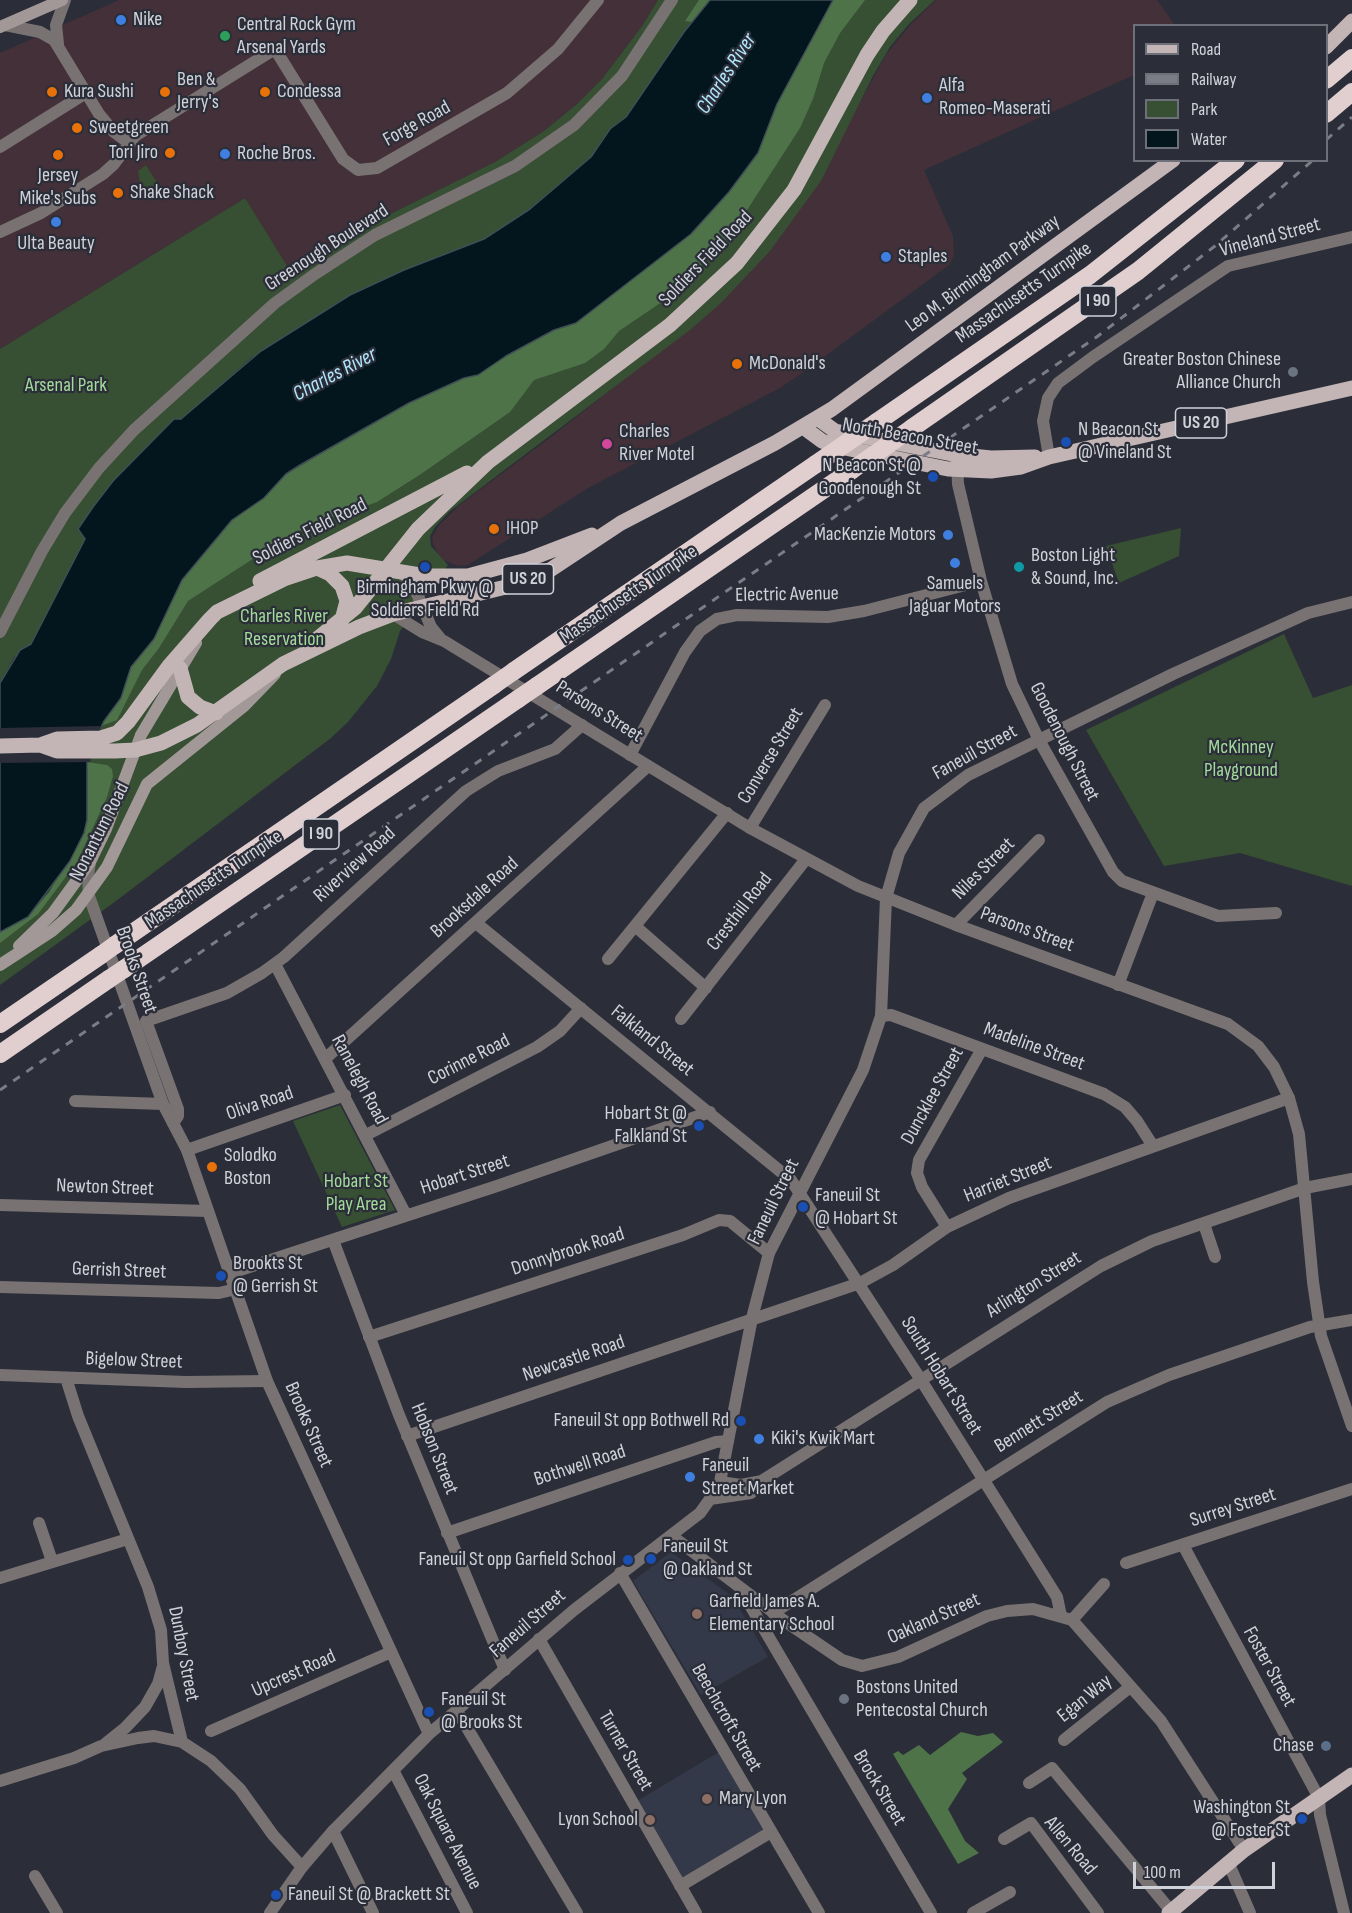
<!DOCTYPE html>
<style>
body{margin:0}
#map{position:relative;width:1352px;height:1913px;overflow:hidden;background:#2b2e39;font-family:"Sofia Sans Condensed",sans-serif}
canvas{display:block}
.legend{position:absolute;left:1133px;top:24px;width:195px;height:138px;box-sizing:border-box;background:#2b2e39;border:2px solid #6d7079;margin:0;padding:8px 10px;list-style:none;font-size:18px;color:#d0d2d9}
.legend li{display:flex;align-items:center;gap:12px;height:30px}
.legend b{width:30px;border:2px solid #6d7079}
.scale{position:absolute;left:1133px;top:1862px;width:142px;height:27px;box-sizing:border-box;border:3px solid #d0d2d9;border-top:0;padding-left:8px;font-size:18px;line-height:21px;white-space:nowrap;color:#d0d2d9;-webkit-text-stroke:4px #2b2e39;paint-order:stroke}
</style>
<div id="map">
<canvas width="1352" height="1913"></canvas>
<ul class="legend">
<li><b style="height:8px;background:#c3b5b5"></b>Road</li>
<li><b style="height:8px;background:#7a7d86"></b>Railway</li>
<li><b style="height:16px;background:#374f33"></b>Park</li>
<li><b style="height:16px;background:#03161d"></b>Water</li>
</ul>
<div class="scale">100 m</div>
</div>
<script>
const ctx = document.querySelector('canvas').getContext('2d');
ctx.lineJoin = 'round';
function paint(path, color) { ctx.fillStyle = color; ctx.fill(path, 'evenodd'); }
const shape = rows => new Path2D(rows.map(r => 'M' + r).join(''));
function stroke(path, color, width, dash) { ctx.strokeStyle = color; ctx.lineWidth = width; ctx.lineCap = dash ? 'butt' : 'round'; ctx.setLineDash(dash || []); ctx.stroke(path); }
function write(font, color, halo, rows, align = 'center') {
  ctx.font = font + ' "Sofia Sans Condensed",sans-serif'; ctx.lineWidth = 4.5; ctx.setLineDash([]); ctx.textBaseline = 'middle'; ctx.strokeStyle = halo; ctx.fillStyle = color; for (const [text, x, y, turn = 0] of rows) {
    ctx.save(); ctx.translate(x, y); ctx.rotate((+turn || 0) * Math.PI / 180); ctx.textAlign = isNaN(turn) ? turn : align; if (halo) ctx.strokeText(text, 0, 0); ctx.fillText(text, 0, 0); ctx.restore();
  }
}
paint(shape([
 [119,0,658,0,642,26,602,79,577,104,544,131,495,162,362,228,291,274,245,198,0,349,0,53],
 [936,0,1157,0,1175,25,1134,26,1134,75,924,170,953,236,954,255,949,265,805,371,780,388,588,488,468,565,458,566,441,559,433,544,432,537,440,524,462,503,551,437,688,329,853,115,887,53,911,24]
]), '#433038');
paint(shape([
 [671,1552,733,1597,768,1657,701,1695,633,1581],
 [719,1752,763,1830,727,1854,681,1878,637,1801]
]), '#343949');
paint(shape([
 [658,0,710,0,684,32,626,117,603,138,591,157,530,209,496,233,462,250,404,270,337,302,307,325,251,358,188,414,181,419,174,419,113,481,78,528,85,539,31,644,14,657,0,683,0,349,245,198,292,274,362,228,495,162,544,131,577,104,602,79,642,26],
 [833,0,935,0,909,24,890,47,873,76,821,181,770,251,721,303,690,330,449,512,435,527,430,536,431,546,448,565,400,631,391,659,377,686,348,722,331,738,116,901,0,985,0,932,17,924,49,892,77,847,92,745,139,660,154,639,182,580,218,535,338,444,409,403,496,361],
 [146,165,164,194,153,201,140,183,138,171],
 [1181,528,1179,556,1119,583,1106,546],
 [1284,634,1313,698,1352,685,1352,886,1240,853,1164,866,1086,730],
 [340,1105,395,1210,342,1227,293,1121]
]), '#374f33');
paint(shape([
 [699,0,710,0,692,22,685,21],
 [833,0,865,0,840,33,824,63,813,99,800,128,740,221,718,250,694,271,675,293,619,331,604,349,585,363,534,380,510,412,421,474,377,502,310,525,282,540,188,601,159,648,142,670,117,720,101,726,121,698,131,666,154,639,182,580,232,520,254,505,286,474,409,403,464,378,478,375,506,356,554,330,576,323,691,234,729,192,758,153,777,104],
 [87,762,107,765,112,769,113,776,107,797,77,862,38,914,0,943,0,932,28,917,49,892,84,833,87,820],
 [961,1732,978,1736,993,1733,1003,1742,962,1773,967,1779,948,1809,965,1841,979,1853,958,1864,893,1754,898,1751,903,1755,919,1745,930,1755]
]), '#4e7349');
const water = shape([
 [710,0,833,0,777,104,758,153,729,192,691,234,576,323,554,330,506,356,478,375,464,378,409,403,300,465,286,474,264,498,232,520,182,580,154,639,131,667,121,698,104,721,92,745,87,762,87,820,84,833,70,861,28,917,0,932,0,683,20,650,31,644,85,539,78,529,93,507,113,481,174,419,181,419,188,413,261,351,350,295,404,270,484,239,530,209,591,157,610,129,626,117,684,32,710,0]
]);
paint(water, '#03161d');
stroke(water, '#404e55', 1.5);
paint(shape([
 [101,726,90,762,0,763,0,728]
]), '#2b2e39');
stroke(shape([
 [5,25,40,32,54,40,99,114,114,132,129,143],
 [58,44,56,25,65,0],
 [0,147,86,93],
 [0,232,41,213,103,174,114,164,135,136,275,49,343,159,358,170,377,168,507,93,558,49,598,0],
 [1049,457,1043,421,1048,398,1058,383,1093,357,1228,266,1352,237],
 [957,461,958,484,981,581,1012,684,1039,740,1113,872,1122,881,1218,916,1276,913],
 [630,755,685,652,700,631,717,619,737,615,828,617,864,611,981,581],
 [750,828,825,705],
 [476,923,791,1180,921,1380,1057,1597,1061,1616],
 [956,925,1039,840],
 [635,926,706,988],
 [608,959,727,813],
 [275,964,406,1215],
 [1118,985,1153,893],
 [881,1016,891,1015,1104,1094,1125,1107,1137,1121,1153,1146],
 [681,1019,806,859],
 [326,1058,648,766],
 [75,1101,163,1104],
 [173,1123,178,1116,178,1109,146,1021,227,993,262,973,284,957,466,791,498,771,555,749,582,725],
 [366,1135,537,1047,560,1031,581,1008],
 [187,1150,345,1095],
 [0,1205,208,1211],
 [1204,1224,1215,1257],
 [947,1227,922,1187,917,1173,919,1160,982,1049],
 [333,1240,399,1415,505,1670],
 [231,1273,497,1186,710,1112],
 [0,1287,219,1293,236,1289],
 [369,1337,683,1235,719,1220,730,1221,769,1253],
 [0,1375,186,1382,267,1381],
 [66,1378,78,1416,148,1587,161,1630,163,1663,182,1742,211,1761,240,1789,273,1835,302,1867],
 [407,1436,860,1283,893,1265,947,1227,1009,1198,1289,1098],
 [39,1523,52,1561],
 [447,1533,716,1442,728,1441],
 [672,1536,786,1622,842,1660,862,1666,898,1657,987,1616,1007,1611,1033,1609,1072,1620,1161,1721,1244,1850],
 [1183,1545,1319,1798],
 [1126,1563,1352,1489],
 [0,1578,128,1539],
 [744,1595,931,1913],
 [773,1613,1107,1402,1169,1375,1310,1327,1352,1320],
 [1072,1620,1104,1584],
 [539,1639,696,1913],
 [457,1711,577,1913],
 [211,1731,391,1652],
 [1064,1740,1130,1687],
 [105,1744,125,1728,145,1707,158,1684,163,1666],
 [0,1781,74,1758,101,1746,138,1738,154,1736,182,1742],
 [1029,1783,1052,1768,1171,1911],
 [333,1831,373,1913],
 [1004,1839,1031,1823,1098,1913],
 [1228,1862,1250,1913],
 [35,1876,57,1913],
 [680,1886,771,1832],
 [973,1913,1010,1892]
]), '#797272', 12);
stroke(shape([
 [402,572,415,589,431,627,440,638],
 [393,614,422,632,444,641,750,828,858,886,956,925,1228,1024,1258,1046,1274,1067,1289,1098,1299,1134,1313,1282,1321,1336,1352,1426],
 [0,632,42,551,65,513,99,468,134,430,275,303,315,274,375,235,515,166,574,125,622,76,672,0],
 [90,862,88,876,89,896,163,1104,187,1150,267,1381,429,1734],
 [720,1482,741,1485,762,1481],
 [710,1499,751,1493,763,1480,1101,1266,1152,1241,1305,1188,1352,1179],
 [620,1573,819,1913],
 [393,1770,467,1913],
 [1319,1798,1320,1815,1344,1913],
 [270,1913,302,1867,333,1831,429,1734,574,1610,700,1513,715,1492,720,1482,752,1318,769,1253,863,1070,881,1016,886,898,899,853,924,808,968,775,1173,674,1308,613,1352,602]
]), '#797272', 12);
stroke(shape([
 [0,27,62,0],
 [19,946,53,913,90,862,106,829,141,735,196,643],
 [0,965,52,931,76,910,107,867,147,784,244,706,275,674]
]), '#a39898', 12);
stroke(shape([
 [1326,47,1352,21],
 [817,418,835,431,952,454,991,458,1035,457],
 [803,427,822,441,835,446,948,469,991,471,1021,467,1049,457,1352,388],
 [317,568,330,574,342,586,347,601,342,620],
 [260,581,467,473],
 [312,643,355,608,418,529,488,462,670,325,737,263,794,190,867,55,883,31,910,0],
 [180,668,188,697,200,707,216,713],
 [40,745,57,751,115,751,135,750,161,743,197,725,283,664,359,627,393,614,506,587,550,570,621,523,775,443,832,409,1173,160],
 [0,746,40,745,57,739,101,738,117,733,128,722,169,666,210,619,217,612,284,579,317,568,347,563,426,576,468,576,527,560,592,535],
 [1169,1913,1244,1850,1352,1775]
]), '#c3b5b5', 15);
stroke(shape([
 [1326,80,1352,58],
 [1326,114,1352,92],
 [877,422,1090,275,1236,160],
 [912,428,1138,271,1275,160],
 [514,671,816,464],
 [537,686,852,470],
 [115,945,494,685],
 [124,969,518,699],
 [0,1024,101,955],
 [0,1054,109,979]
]), '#e1cfd0', 18);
stroke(shape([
 [1326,140,1352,117],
 [0,1090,1098,336,1215,246,1313,160]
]), '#7a7d86', 3, [8, 8]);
stroke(shape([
 [816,464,877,422],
 [852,470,912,428],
 [494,685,514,671],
 [518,699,537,686],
 [101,955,115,945],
 [109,979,124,969]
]), '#e1cfd0', 18);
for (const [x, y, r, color] of [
 [121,20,6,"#3f7fe0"],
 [225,36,6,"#2e9e5b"],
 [52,92,6,"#e8710a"],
 [165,92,6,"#e8710a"],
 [265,92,6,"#e8710a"],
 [927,98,6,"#3f7fe0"],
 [77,128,6,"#e8710a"],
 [170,153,6,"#e8710a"],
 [225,154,6,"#3f7fe0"],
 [58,155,6,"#e8710a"],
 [118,193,6,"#e8710a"],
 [56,222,6,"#3f7fe0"],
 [886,257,6,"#3f7fe0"],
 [737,364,6,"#e8710a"],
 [1293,372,6,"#6b7280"],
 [1066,442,6,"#1a4fb4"],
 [607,444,6,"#d1479c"],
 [933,477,6,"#1a4fb4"],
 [494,529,6,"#e8710a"],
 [948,535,6,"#3f7fe0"],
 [955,563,6,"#3f7fe0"],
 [425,567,6,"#1a4fb4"],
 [1019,567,6,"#0f9aa8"],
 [699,1126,6,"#1a4fb4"],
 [212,1167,6,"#e8710a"],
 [803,1207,6,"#1a4fb4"],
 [221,1276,6,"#1a4fb4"],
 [741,1421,6,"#1a4fb4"],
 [759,1439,6,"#3f7fe0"],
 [690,1477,6,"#3f7fe0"],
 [651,1559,6,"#1a4fb4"],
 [628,1560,6,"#1a4fb4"],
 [697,1614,6,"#8d6e63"],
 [844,1699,6,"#6b7280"],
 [429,1712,6,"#1a4fb4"],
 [1326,1746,6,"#5c6f8a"],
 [707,1799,6,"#8d6e63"],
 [1302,1819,6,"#1a4fb4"],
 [650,1820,6,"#8d6e63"],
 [276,1895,6,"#1a4fb4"]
]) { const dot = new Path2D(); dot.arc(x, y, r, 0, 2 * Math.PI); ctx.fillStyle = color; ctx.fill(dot); stroke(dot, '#2b2e39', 2); }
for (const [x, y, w] of [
 [1098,301,36],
 [1201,423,51],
 [528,579,51],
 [321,834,36]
]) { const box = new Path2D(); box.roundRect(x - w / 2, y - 15, w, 30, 4.5); ctx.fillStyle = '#2b2e39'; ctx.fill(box); stroke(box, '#d0d2d9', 1.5); }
write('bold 18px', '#d0d2d9', null, [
 ["I 90",1098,301],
 ["US 20",1201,423],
 ["US 20",528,579],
 ["I 90",321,834]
]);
write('20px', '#d0d2d9', '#2b2e39', [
 ["Nike",133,20],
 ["Central Rock Gym",237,25],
 ["Arsenal Yards",237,48],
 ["Ben &",177,80],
 ["Jerry's",177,103],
 ["Alfa",939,86],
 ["Romeo-Maserati",939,109],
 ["Kura Sushi",64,92],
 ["Condessa",277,92],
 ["Sweetgreen",89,128],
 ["Tori Jiro",158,153,"right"],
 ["Roche Bros.",237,154],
 ["Jersey",58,176,"center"],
 ["Mike's Subs",58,199,"center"],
 ["Shake Shack",130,193],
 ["Ulta Beauty",56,244,"center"],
 ["Staples",898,257],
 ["Greater Boston Chinese",1281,360,"right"],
 ["Alliance Church",1281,383,"right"],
 ["McDonald's",749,364],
 ["N Beacon St",1078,430],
 ["@ Vineland St",1078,453],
 ["Charles",619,432],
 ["River Motel",619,455],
 ["N Beacon St @",921,466,"right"],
 ["Goodenough St",921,489,"right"],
 ["IHOP",506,529],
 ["MacKenzie Motors",936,535,"right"],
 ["Boston Light",1031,556],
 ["& Sound, Inc.",1031,579],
 ["Samuels",955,584,"center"],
 ["Jaguar Motors",955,607,"center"],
 ["Birmingham Pkwy @",425,588,"center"],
 ["Soldiers Field Rd",425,611,"center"],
 ["Hobart St @",687,1114,"right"],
 ["Falkland St",687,1137,"right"],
 ["Solodko",224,1156],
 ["Boston",224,1179],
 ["Faneuil St",815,1196],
 ["@ Hobart St",815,1219],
 ["Brookts St",233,1264],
 ["@ Gerrish St",233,1287],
 ["Faneuil St opp Bothwell Rd",729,1421,"right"],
 ["Kiki's Kwik Mart",771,1439],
 ["Faneuil",702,1466],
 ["Street Market",702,1489],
 ["Faneuil St",663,1547],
 ["@ Oakland St",663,1570],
 ["Faneuil St opp Garfield School",616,1560,"right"],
 ["Garfield James A.",709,1602],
 ["Elementary School",709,1625],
 ["Bostons United",856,1688],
 ["Pentecostal Church",856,1711],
 ["Faneuil St",441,1700],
 ["@ Brooks St",441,1723],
 ["Chase",1314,1746,"right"],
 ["Mary Lyon",719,1799],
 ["Washington St",1290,1808,"right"],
 ["@ Foster St",1290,1831,"right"],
 ["Lyon School",638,1820,"right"],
 ["Faneuil St @ Brackett St",288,1895]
], 'left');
write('20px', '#d0d2d9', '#2b2e39', [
 ["Forge Road",417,124,-29],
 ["Vineland Street",1270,238,-15],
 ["Greenough Boulevard",327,248,-33],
 ["Soldiers Field Road",706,259,-46],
 ["Leo M. Birmingham Parkway",983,274,-36],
 ["Massachusetts Turnpike",1024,293,-35],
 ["North Beacon Street",910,437,10],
 ["Soldiers Field Road",310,532,-27],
 ["Massachusetts Turnpike",629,595,-34],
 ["Electric Avenue",787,595,-1],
 ["Parsons Street",599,712,32],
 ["Goodenough Street",1064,742,63],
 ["Faneuil Street",975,753,-29],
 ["Converse Street",771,756,-59],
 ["Nonantum Road",100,832,-63],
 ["Riverview Road",355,865,-42],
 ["Niles Street",984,869,-45],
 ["Massachusetts Turnpike",214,880,-34],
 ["Brooksdale Road",475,898,-42],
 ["Cresthill Road",740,912,-52],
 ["Parsons Street",1027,930,20],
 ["Brooks Street",136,970,71],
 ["Falkland Street",652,1041,39],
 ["Madeline Street",1034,1047,20],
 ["Corinne Road",469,1060,-27],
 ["Ranelegh Road",359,1080,62],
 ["Duncklee Street",933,1096,-61],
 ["Oliva Road",260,1104,-19],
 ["Hobart Street",465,1175,-18],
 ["Harriet Street",1008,1180,-22],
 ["Newton Street",105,1188,2],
 ["Faneuil Street",774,1202,-64],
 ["Donnybrook Road",568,1252,-18],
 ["Gerrish Street",119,1271,2],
 ["Arlington Street",1034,1285,-32],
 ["Newcastle Road",574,1359,-19],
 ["Bigelow Street",134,1361,2],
 ["South Hobart Street",941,1376,58],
 ["Bennett Street",1039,1422,-32],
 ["Brooks Street",308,1425,66],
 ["Hobson Street",434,1449,68],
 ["Bothwell Road",580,1466,-18],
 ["Surrey Street",1233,1508,-18],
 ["Oakland Street",934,1619,-24],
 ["Faneuil Street",528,1624,-41],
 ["Dunboy Street",183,1654,79],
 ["Foster Street",1269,1667,61],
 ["Upcrest Road",294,1674,-24],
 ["Egan Way",1085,1699,-39],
 ["Beechcroft Street",726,1718,60],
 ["Turner Street",625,1751,60],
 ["Brock Street",879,1788,59],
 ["Oak Square Avenue",447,1832,63],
 ["Allen Road",1070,1846,50]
]);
write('20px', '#a3db9a', '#2b2e39', [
 ["Arsenal Park",66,386],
 ["Charles River",284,617],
 ["Reservation",284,640],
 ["McKinney",1241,748],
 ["Playground",1241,771],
 ["Hobart St",356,1182],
 ["Play Area",356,1205]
]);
write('italic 21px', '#b0e7fd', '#2b2e39', [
 ["Charles River",727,74,-57],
 ["Charles River",335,375,-28]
]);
</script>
